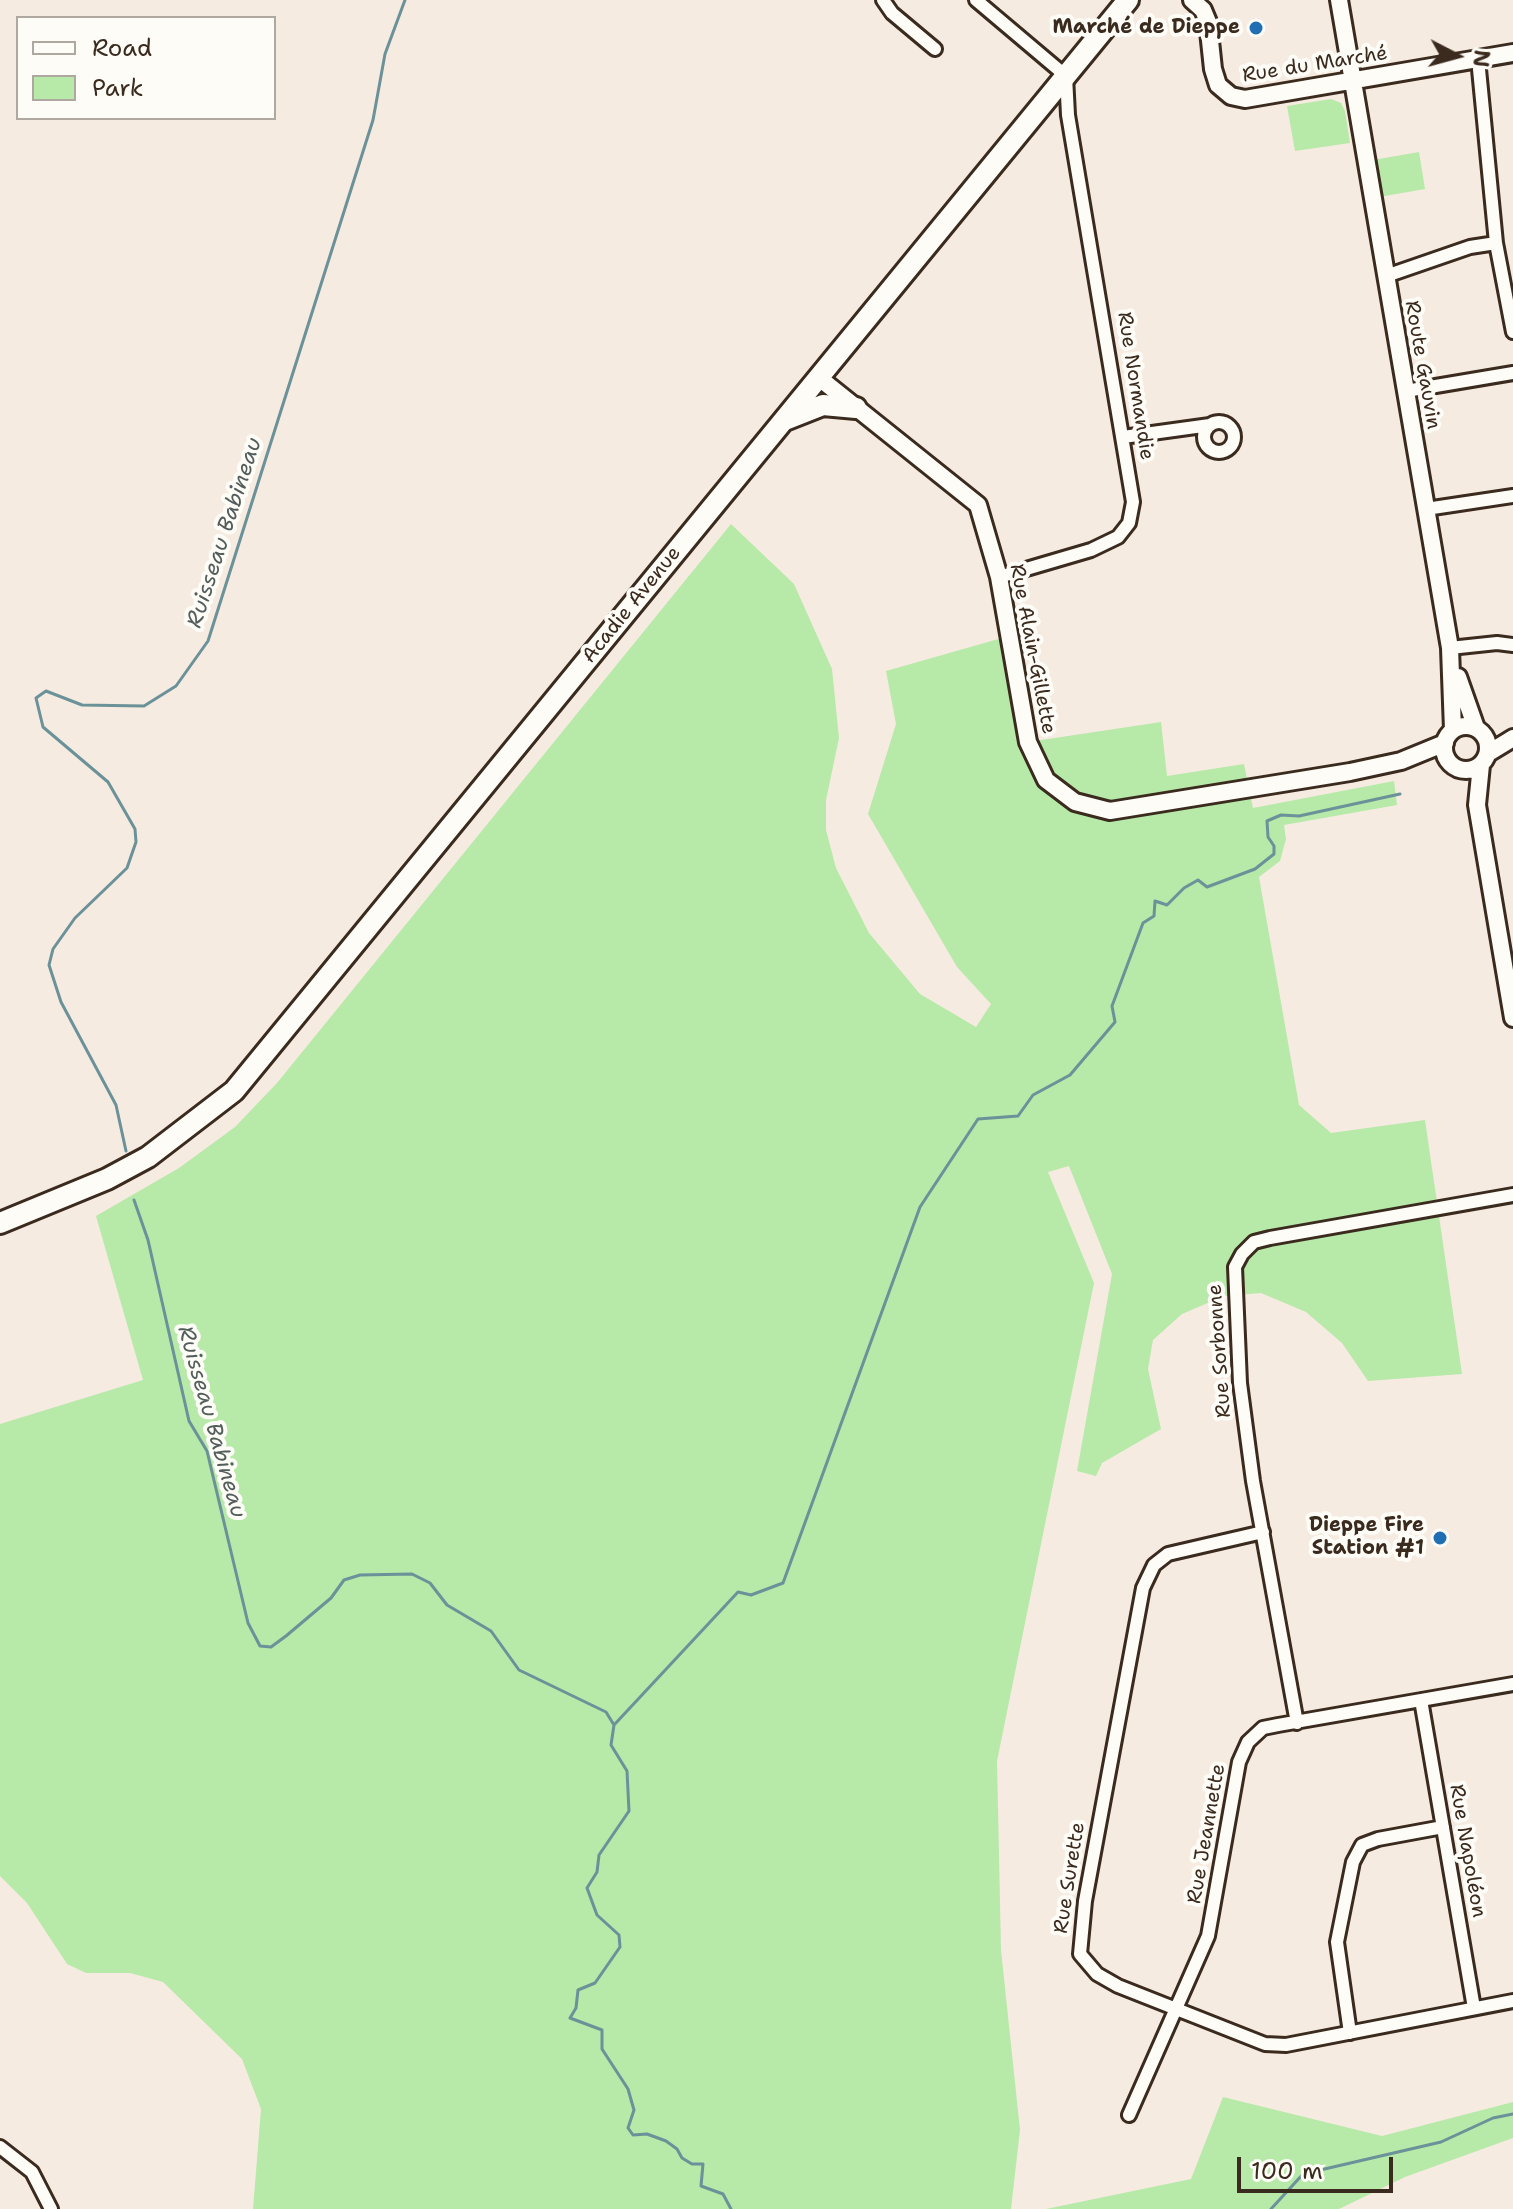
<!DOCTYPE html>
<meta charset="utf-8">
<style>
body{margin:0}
#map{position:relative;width:1513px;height:2209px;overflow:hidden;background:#f6ebe1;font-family:"Shantell Sans",sans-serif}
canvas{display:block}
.legend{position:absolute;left:16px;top:16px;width:260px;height:104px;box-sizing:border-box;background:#fdfcf7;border:2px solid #afa8a0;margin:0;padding:10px 14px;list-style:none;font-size:24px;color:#3b2a1e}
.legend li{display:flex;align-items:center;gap:16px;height:40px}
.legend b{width:40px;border:2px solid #afa8a0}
.north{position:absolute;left:1417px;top:16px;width:80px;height:80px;-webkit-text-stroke:6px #fdfcf7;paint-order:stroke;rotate:96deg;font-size:22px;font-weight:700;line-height:32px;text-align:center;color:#3b2a1e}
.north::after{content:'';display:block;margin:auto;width:28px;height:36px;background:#3b2a1e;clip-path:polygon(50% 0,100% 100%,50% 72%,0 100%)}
.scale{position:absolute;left:1237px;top:2157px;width:156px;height:36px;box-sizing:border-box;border:4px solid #3b2a1e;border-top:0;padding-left:10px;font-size:24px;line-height:28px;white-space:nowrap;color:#3b2a1e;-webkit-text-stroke:6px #fdfcf7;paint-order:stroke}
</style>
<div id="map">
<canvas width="1513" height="2209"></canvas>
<ul class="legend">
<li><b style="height:10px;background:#fdfcf7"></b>Road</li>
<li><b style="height:22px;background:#b7e9a9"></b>Park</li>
</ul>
<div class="north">N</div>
<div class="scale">100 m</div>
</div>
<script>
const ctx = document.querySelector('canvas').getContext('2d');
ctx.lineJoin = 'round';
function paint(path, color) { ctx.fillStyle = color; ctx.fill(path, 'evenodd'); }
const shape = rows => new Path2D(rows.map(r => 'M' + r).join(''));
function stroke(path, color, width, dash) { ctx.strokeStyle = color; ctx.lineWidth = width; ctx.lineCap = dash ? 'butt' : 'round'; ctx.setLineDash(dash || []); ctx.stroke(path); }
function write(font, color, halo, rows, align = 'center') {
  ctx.font = font + ' "Shantell Sans",sans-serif'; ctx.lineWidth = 8; ctx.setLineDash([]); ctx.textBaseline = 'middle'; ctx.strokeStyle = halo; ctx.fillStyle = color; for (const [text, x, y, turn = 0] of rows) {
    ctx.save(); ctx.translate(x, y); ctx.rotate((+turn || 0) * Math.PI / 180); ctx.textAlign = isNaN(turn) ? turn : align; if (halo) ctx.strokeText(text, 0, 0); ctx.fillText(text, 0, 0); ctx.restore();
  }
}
paint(shape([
 [1331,99,1341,103,1345,111,1350,143,1295,151,1287,106],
 [1419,152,1425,189,1379,197,1373,160],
 [731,524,794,584,832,669,839,738,826,800,826,830,836,868,869,933,920,994,976,1027,991,1004,957,967,868,814,896,724,886,671,1009,636,1028,742,1161,722,1167,776,1244,764,1253,808,1394,781,1397,805,1284,825,1286,839,1280,861,1259,877,1299,1105,1331,1133,1425,1120,1462,1374,1368,1381,1342,1343,1306,1312,1261,1293,1224,1296,1182,1314,1153,1340,1148,1369,1161,1429,1102,1463,1096,1476,1077,1471,1112,1274,1069,1166,1048,1172,1094,1283,997,1761,1001,1950,1020,2130,1011,2209,253,2209,261,2109,242,2059,163,1982,130,1973,86,1973,67,1964,27,1903,0,1876,0,1424,143,1380,96,1216,179,1168,235,1127,277,1083],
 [1223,2097,1382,2136,1513,2102,1513,2138,1405,2177,1339,2209,1046,2209,1191,2179]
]), '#b7e9a9');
stroke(shape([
 [126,1151,116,1105,61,1002,49,965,53,949,75,918,127,868,136,842,135,829,108,782,43,727,36,698,46,691,82,705,144,706,176,686,208,641,373,120,385,54,405,0],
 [134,1200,148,1240,189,1421,207,1451,248,1623,260,1646,271,1647,286,1636,331,1598,344,1580,360,1575,412,1574,430,1583,447,1605,491,1631,519,1670,606,1712,614,1725],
 [731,2209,723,2194,701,2186,703,2164,692,2164,682,2158,677,2149,666,2141,647,2134,633,2135,628,2128,634,2110,628,2089,602,2049,602,2030,570,2018,576,2008,578,1990,595,1983,620,1947,619,1935,597,1915,587,1888,597,1872,599,1855,629,1811,627,1771,611,1745,614,1725,738,1592,751,1595,783,1583,920,1207,978,1119,1018,1116,1033,1095,1070,1075,1115,1022,1112,1006,1143,923,1154,916,1155,901,1167,905,1184,888,1198,880,1207,887,1255,869,1274,854,1274,846,1268,837,1267,821,1281,815,1299,816,1400,794],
 [1271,2209,1303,2174,1441,2142,1493,2118,1513,2114]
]), '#6b9199', 3);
const minor = shape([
 [883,0,892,13,935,49],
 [976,0,1066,76,1068,115,1133,502,1129,523,1118,537,1091,550,999,577],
 [1478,59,1496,243],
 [1386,276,1470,247,1496,243,1513,332],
 [1406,391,1513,373],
 '1204 437a15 15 0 1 1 30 0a15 15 0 1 1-30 0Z',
 [1123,437,1210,425],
 [1426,509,1513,496],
 [1450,648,1497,643,1513,645],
 [1263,1532,1168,1554,1154,1565,1143,1588,1085,1901,1080,1954,1097,1974,1118,1986,1265,2044,1286,2045,1513,2001],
 [1421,1700,1474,2008],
 [1297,1723,1253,1481,1240,1383,1235,1267,1242,1254,1254,1242,1270,1238,1513,1195],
 [1350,2033,1337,1942,1353,1862,1362,1845,1378,1839,1443,1827],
 [1129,2115,1208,1936,1239,1762,1248,1742,1263,1728,1278,1725,1513,1684],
 [0,2147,32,2172,51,2209]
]);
const tertiary = shape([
 [1192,0,1203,10,1208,22,1213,69,1218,85,1231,96,1245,99,1513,53],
 [1339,0,1450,648,1453,730],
 [818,377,978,505,999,577,1028,742,1046,780,1075,802,1110,811,1350,772,1401,761,1445,743],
 [1458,677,1476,728],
 '1444 748a22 22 0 1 1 44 0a22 22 0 1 1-44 0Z',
 [1487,754,1513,738],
 [1481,765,1477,805,1513,1018]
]);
const primary = shape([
 [785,420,823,405,856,408],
 [0,1223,107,1179,148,1157,234,1091,1128,0]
]);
stroke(minor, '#3b2a1e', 18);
stroke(tertiary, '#3b2a1e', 22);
stroke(primary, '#3b2a1e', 26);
stroke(minor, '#fdfcf7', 12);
stroke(tertiary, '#fdfcf7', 16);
stroke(primary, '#fdfcf7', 20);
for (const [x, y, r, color] of [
 [1256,28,8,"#1f6fb2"],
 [1440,1538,8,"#1f6fb2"]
]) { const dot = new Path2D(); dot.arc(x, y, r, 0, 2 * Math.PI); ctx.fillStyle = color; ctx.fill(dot); stroke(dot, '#fdfcf7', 3); }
write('bold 20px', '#3b2a1e', '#fdfcf7', [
 ["Marché de Dieppe",1240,28],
 ["Dieppe Fire",1424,1526],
 ["Station #1",1424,1549]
], 'right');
write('20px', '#3b2a1e', '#fdfcf7', [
 ["Rue du Marché",1315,65,-9],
 ["Route Gauvin",1422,365,80],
 ["Rue Normandie",1135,386,81],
 ["Acadie Avenue",632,605,-51],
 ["Rue Alain-Gillette",1032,649,79],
 ["Rue Sorbonne",1220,1351,-94],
 ["Rue Jeannette",1207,1834,-80],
 ["Rue Napoléon",1467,1851,80],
 ["Rue Surette",1070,1878,-81]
]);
write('italic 22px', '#535e5c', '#fdfcf7', [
 ["Ruisseau Babineau",225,533,-72],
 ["Ruisseau Babineau",211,1422,74]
]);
</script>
